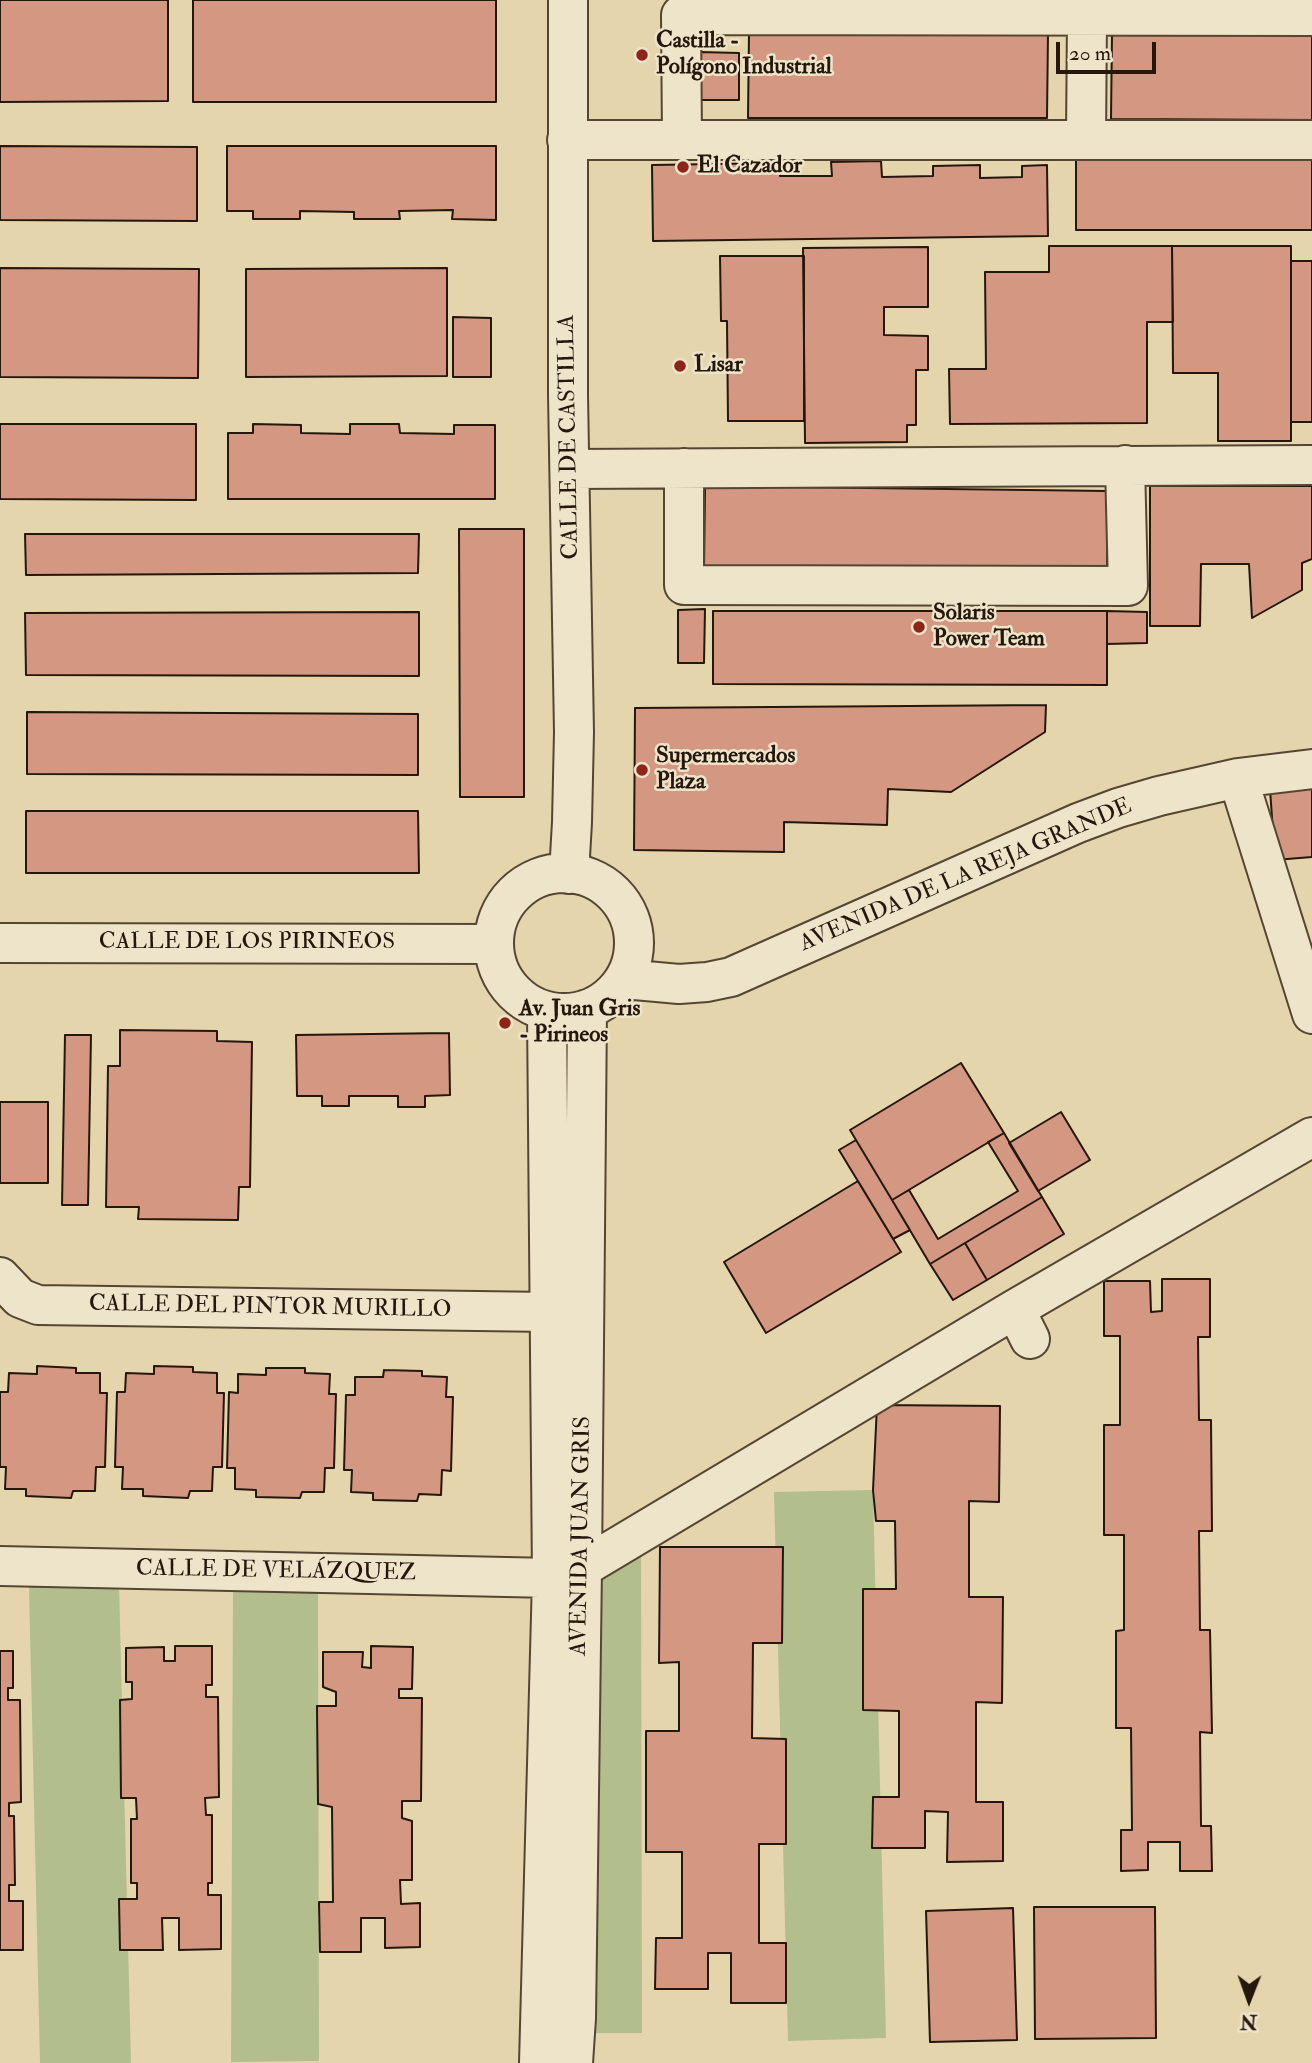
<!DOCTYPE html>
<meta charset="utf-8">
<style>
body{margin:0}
#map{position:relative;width:1312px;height:2063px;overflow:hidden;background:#e5d5ad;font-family:"IM FELL Double Pica",serif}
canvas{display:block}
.north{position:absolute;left:1214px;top:1965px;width:70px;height:70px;-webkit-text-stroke:5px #eee4ca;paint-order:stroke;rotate:181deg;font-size:19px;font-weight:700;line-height:28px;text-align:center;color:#25170c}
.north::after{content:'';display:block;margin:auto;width:24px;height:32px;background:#25170c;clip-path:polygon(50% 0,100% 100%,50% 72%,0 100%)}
.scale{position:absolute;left:1056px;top:42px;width:100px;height:32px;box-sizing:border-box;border:4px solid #25170c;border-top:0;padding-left:9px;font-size:21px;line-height:24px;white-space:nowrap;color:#25170c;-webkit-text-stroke:5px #eee4ca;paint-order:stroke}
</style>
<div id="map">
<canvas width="1312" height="2063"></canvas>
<div class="north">N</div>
<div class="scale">20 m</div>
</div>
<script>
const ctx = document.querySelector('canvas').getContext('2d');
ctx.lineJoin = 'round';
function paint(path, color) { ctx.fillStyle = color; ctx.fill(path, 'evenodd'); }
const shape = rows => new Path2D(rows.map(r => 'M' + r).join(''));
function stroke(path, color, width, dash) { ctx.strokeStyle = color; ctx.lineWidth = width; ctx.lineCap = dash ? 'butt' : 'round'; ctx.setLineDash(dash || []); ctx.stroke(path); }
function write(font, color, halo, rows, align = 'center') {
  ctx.font = font + ' "IM FELL Double Pica",serif'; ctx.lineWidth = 5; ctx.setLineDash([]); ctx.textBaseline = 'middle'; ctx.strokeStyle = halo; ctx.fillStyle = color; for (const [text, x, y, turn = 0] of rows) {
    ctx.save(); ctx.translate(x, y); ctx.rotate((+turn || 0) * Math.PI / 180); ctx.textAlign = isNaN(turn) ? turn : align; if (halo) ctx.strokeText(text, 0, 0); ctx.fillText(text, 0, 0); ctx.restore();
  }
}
paint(shape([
 [873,1490,886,2038,788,2041,774,1492],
 [641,1546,642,2033,594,2033,592,1573],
 [119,1584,131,2063,40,2063,29,1587],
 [318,1588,319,2061,231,2062,233,1589]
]), '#b2be8c');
const building = shape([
 [0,0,168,0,168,101,0,102,0,0],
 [193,0,496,0,496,102,193,102,193,0],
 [749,33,1048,34,1047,118,748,118,749,33],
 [1112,33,1312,33,1312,120,1111,119,1112,33],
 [699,52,739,53,739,100,699,100,699,52],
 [0,146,197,147,197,221,0,220,0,146],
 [227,146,496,146,496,220,452,219,453,210,399,211,400,219,354,219,354,212,300,211,300,219,253,219,253,211,227,211,227,146],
 [1076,160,1312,160,1312,230,1076,230,1076,160],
 [881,161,882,177,933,176,933,166,980,165,980,178,1022,177,1022,166,1047,165,1048,236,653,241,652,165,780,163,780,176,832,176,831,162,881,161],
 [1049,246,1172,246,1173,322,1147,322,1147,423,950,424,949,369,986,369,985,272,1049,272,1049,246],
 [1172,246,1291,246,1291,441,1218,441,1218,373,1173,373,1172,246],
 [928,247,928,307,884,307,884,335,928,336,928,370,916,370,916,425,907,425,907,442,805,443,803,248,928,247],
 [720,256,804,256,804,421,728,421,727,321,721,321,720,256],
 [1291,261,1312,261,1312,422,1291,422,1291,261],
 [0,268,199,269,198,378,0,377,0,268],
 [447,268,447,376,246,377,246,269,447,268],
 [453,317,491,318,491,377,453,377,453,317],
 [0,424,196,424,196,500,0,499,0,424],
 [253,424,301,425,301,433,350,434,350,424,399,424,400,433,454,434,454,425,495,425,495,499,228,499,228,433,253,433,253,424],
 [705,486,1108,491,1107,575,704,571,705,486],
 [1150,486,1312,486,1312,559,1302,563,1302,590,1252,618,1249,564,1201,564,1200,626,1150,626,1150,486],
 [459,529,524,529,524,797,460,797,459,529],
 [25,534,419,534,418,573,26,575,25,534],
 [705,609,704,663,678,663,678,610,705,609],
 [713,611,1107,611,1107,685,713,684,713,611],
 [1107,611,1147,612,1147,643,1107,644,1107,611],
 [419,612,419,676,26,675,25,613,419,612],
 [1046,705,1045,732,951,792,888,789,887,825,784,822,784,852,634,850,635,708,1046,705],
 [27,712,418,714,418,775,27,774,27,712],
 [1312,786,1312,857,1275,860,1270,789,1312,786],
 [26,811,418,811,419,873,26,873,26,811],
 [120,1030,217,1031,217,1041,252,1042,250,1187,239,1187,238,1220,138,1219,139,1207,106,1207,108,1066,120,1066,120,1030],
 [449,1033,450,1095,425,1096,425,1107,398,1107,398,1096,349,1096,349,1106,322,1106,322,1096,297,1096,296,1035,449,1033],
 [65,1035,91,1035,88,1205,62,1205,65,1035],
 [961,1063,1004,1133,892,1200,850,1130,961,1063],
 [0,1102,48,1102,48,1183,0,1183,0,1102],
 [1061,1112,1090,1160,1038,1191,1009,1143,1061,1112],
 [1004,1133,1042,1197,930,1264,892,1200,909,1190,938,1239,1018,1191,988,1142,1004,1133],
 [856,1140,910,1230,893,1239,839,1150,856,1140],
 [858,1181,901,1252,766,1333,724,1262,858,1181],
 [1042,1197,1064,1234,987,1280,965,1243,1042,1197],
 [965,1243,987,1280,953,1300,930,1264,965,1243],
 [1162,1279,1210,1279,1210,1337,1198,1337,1199,1420,1211,1420,1212,1531,1199,1531,1200,1630,1210,1630,1212,1733,1200,1732,1201,1826,1211,1826,1212,1871,1180,1871,1180,1842,1148,1842,1148,1870,1121,1871,1121,1830,1132,1830,1131,1728,1116,1728,1116,1631,1124,1630,1124,1535,1104,1535,1104,1425,1120,1425,1120,1336,1104,1336,1104,1281,1150,1281,1151,1312,1162,1311,1162,1279],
 [37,1366,76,1368,76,1373,100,1373,100,1393,107,1393,105,1467,96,1467,95,1491,73,1491,71,1498,26,1496,26,1489,5,1489,6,1467,0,1467,0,1392,8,1392,9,1373,37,1374,37,1366],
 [154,1366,193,1367,193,1372,217,1373,217,1393,224,1393,222,1467,213,1467,212,1491,190,1491,188,1498,143,1496,143,1489,122,1489,123,1467,115,1467,117,1392,125,1392,126,1373,154,1374,154,1366],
 [266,1368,305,1368,305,1373,330,1374,329,1394,336,1394,334,1468,325,1468,324,1492,302,1492,300,1498,256,1497,256,1490,235,1489,235,1468,227,1468,229,1392,238,1393,238,1374,266,1375,266,1368],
 [384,1370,422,1371,422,1376,447,1377,446,1397,453,1397,451,1471,442,1470,441,1495,419,1494,417,1501,373,1500,373,1493,351,1492,352,1470,344,1470,346,1395,355,1395,355,1377,383,1377,384,1370],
 [877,1405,1000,1406,999,1502,969,1501,969,1597,1003,1597,1002,1703,976,1702,976,1802,1003,1802,1003,1861,947,1862,948,1812,925,1811,925,1848,872,1848,873,1797,899,1797,899,1711,863,1710,863,1589,896,1589,895,1521,876,1521,873,1490,877,1405],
 [660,1547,783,1547,782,1643,753,1643,752,1738,786,1739,786,1844,759,1844,759,1943,786,1943,786,2003,731,2003,731,1953,708,1953,708,1989,655,1989,656,1938,682,1938,682,1852,646,1852,646,1731,679,1731,679,1662,659,1663,660,1547],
 [175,1646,212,1646,212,1685,206,1685,206,1697,218,1697,219,1797,205,1798,206,1815,212,1815,212,1883,208,1883,208,1895,221,1895,221,1949,179,1950,179,1918,162,1918,163,1950,120,1950,119,1899,137,1899,137,1883,131,1883,131,1819,137,1819,136,1798,121,1798,120,1700,132,1699,132,1682,126,1682,126,1648,164,1647,164,1661,175,1661,175,1646],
 [371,1646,413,1647,412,1689,399,1689,399,1698,422,1698,421,1801,402,1801,402,1818,412,1821,412,1880,400,1880,401,1904,420,1903,420,1947,385,1948,385,1918,361,1918,361,1952,320,1952,319,1902,333,1902,332,1807,318,1804,317,1706,336,1706,336,1692,323,1687,323,1652,363,1652,362,1667,371,1668,371,1646],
 [0,1651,13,1651,13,1688,8,1688,8,1700,20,1700,21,1802,9,1803,9,1816,14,1816,15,1885,9,1885,9,1901,23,1901,23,1950,0,1950,0,1651],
 [1034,1907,1155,1907,1156,2038,1035,2039,1034,1907],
 [1013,1908,1017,2040,930,2042,926,1911,1013,1908]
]);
paint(building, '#d39782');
stroke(building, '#25170c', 2);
const minor = shape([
 [568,0,568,395,574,732,572,822,569,874],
 [567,140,1312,140],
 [682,140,681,15,1312,16],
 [1086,140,1087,16],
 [684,468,684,585,1128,586,1125,465],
 [571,469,1312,465],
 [1238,778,1312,1014],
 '494 943a70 70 0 1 1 140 0a70 70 0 1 1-140 0Z',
 [0,943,494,944],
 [624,979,679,984,707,982,731,977,1078,823,1118,808,1159,796,1238,778,1312,769],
 [0,1277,20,1298,38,1305,550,1312],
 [1015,1309,1030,1339],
 [0,1566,552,1578],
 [582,1568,1015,1309,1312,1137],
 [539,2063,552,1578,547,1012],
 [573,2063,576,2018,582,1568,587,1009]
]);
stroke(minor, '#554634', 42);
stroke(minor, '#eee4ca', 38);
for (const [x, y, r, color] of [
 [642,55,7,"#8f2418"],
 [683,167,7,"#8f2418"],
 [680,366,7,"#8f2418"],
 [919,627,7,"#8f2418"],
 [642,770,7,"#8f2418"],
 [505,1023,7,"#8f2418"]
]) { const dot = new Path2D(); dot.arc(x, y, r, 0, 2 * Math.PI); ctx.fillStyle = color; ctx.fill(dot); stroke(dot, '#eee4ca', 2.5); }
write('bold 23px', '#25170c', '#eee4ca', [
 ["Castilla -",656,42],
 ["Polígono Industrial",656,68],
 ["El Cazador",697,167],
 ["Lisar",694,366],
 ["Solaris",933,614],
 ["Power Team",933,640],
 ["Supermercados",656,757],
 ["Plaza",656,783],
 ["Av. Juan Gris",519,1010],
 ["- Pirineos",519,1036]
], 'left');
write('23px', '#25170c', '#eee4ca', [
 ["CALLE DE CASTILLA",570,437,-91],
 ["AVENIDA DE LA REJA GRANDE",966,876,-23],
 ["CALLE DE LOS PIRINEOS",247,943],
 ["CALLE DEL PINTOR MURILLO",270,1308,1],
 ["AVENIDA JUAN GRIS",582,1536,-89],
 ["CALLE DE VELÁZQUEZ",276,1572,1]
]);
</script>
